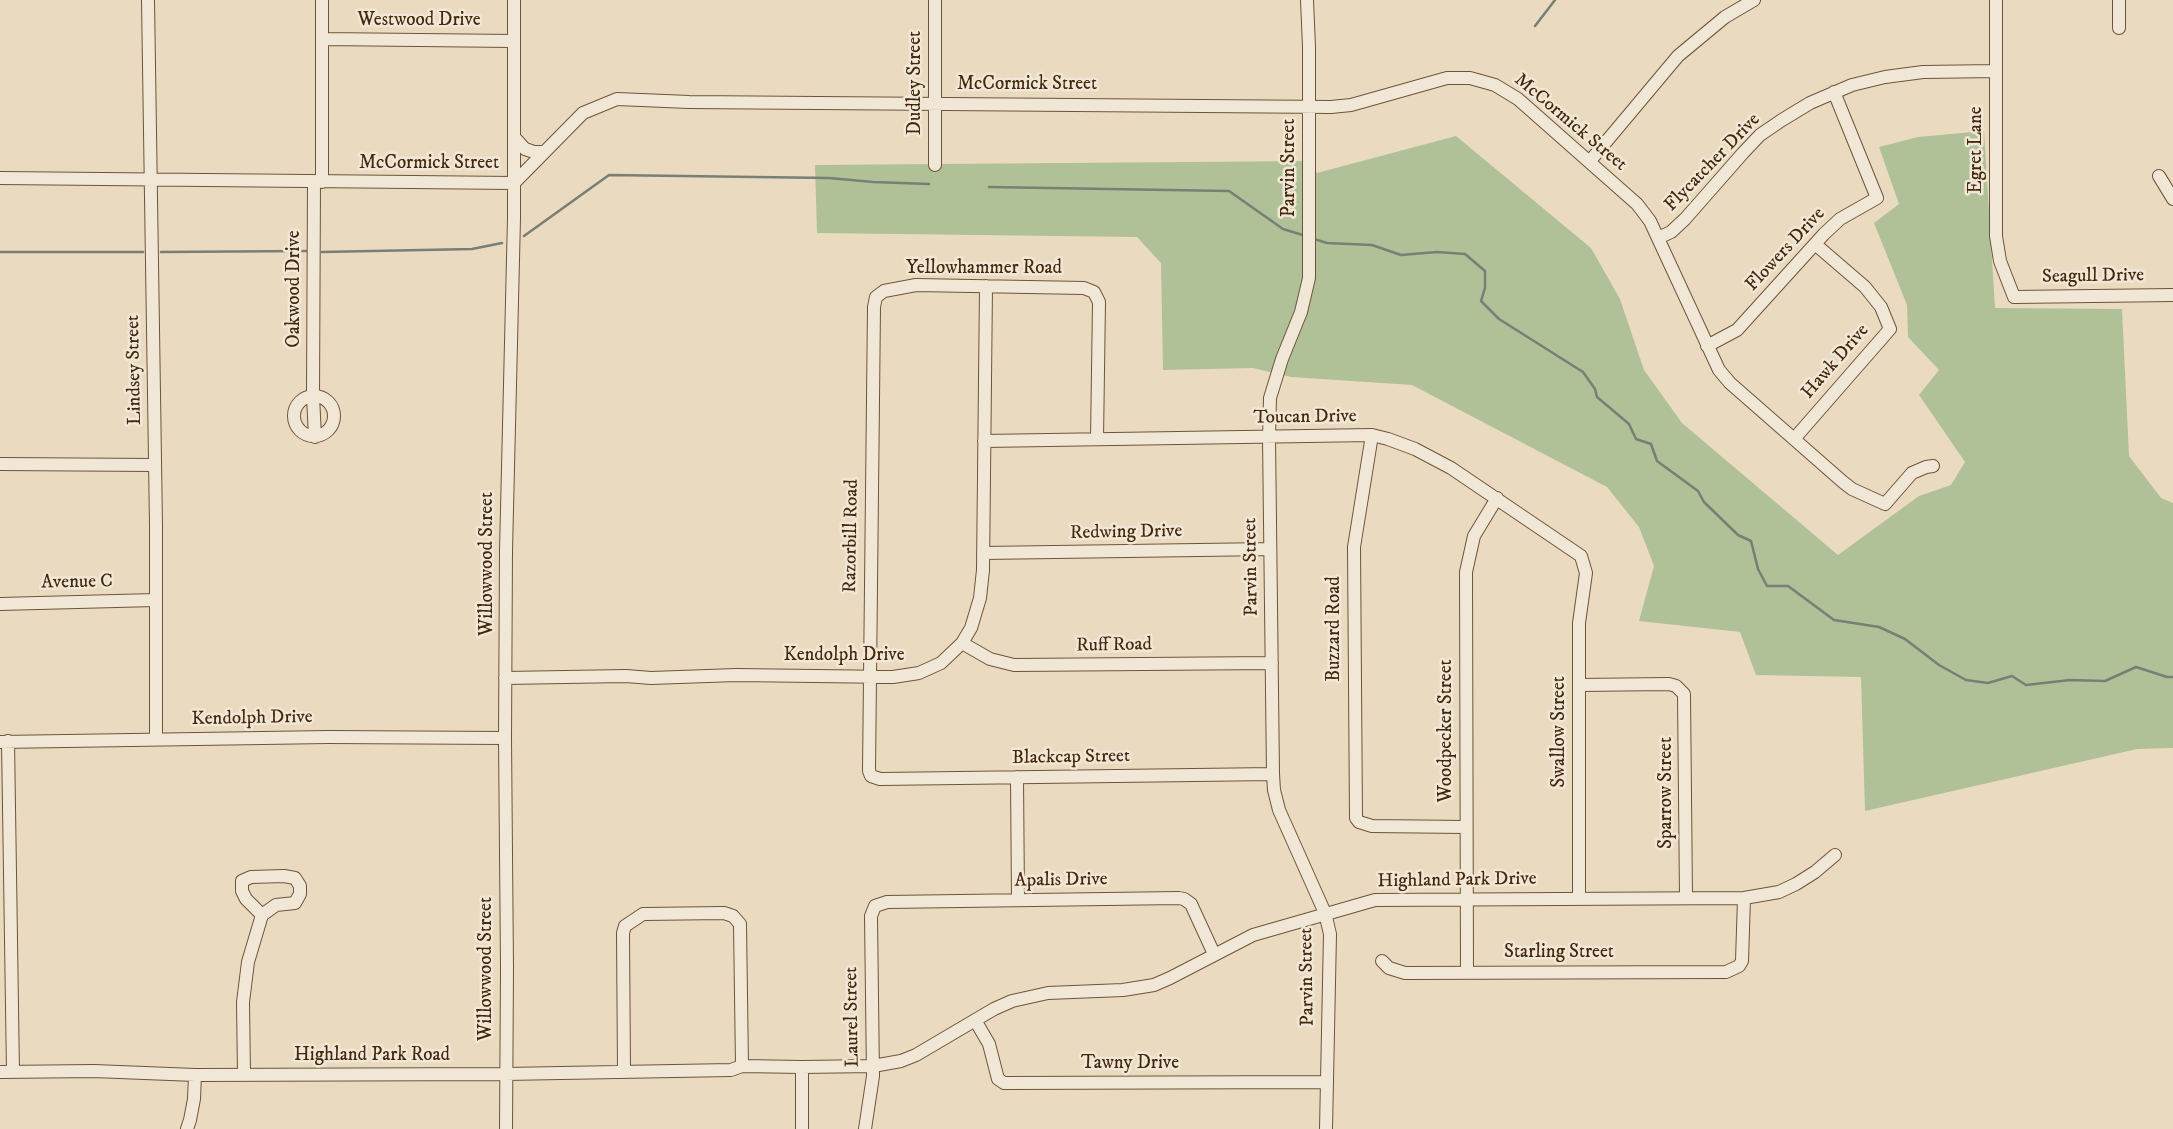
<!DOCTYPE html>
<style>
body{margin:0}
canvas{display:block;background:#eadac0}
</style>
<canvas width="2173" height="1129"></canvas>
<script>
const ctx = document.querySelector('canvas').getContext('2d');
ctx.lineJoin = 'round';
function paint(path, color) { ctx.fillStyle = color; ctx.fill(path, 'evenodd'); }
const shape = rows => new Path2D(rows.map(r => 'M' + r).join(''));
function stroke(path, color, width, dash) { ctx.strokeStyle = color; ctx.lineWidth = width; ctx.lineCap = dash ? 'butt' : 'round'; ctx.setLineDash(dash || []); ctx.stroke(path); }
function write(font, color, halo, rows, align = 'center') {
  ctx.font = font + ' "IM FELL DW Pica",serif'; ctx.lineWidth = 5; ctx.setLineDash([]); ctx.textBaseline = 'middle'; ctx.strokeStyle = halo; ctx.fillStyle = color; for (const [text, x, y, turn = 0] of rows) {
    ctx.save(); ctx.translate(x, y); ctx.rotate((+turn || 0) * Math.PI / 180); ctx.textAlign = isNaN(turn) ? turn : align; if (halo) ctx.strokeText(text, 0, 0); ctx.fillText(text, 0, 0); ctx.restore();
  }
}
paint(shape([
 [1984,131,1995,308,2122,309,2129,456,2161,498,2173,503,2173,748,2137,749,1865,811,1861,677,1756,675,1740,632,1639,621,1654,566,1639,527,1607,487,1412,385,1291,377,1253,368,1163,370,1161,263,1137,237,817,233,815,165,1311,161,1317,173,1456,136,1591,248,1620,299,1644,370,1682,423,1838,555,1919,496,1951,485,1965,462,1919,395,1939,370,1908,337,1907,305,1874,223,1899,204,1879,147,1918,137]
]), '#b1c197');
stroke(shape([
 [1535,26,1555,0],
 [989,187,1229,191,1283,229,1306,236],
 [524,236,609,175,829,178,873,182,929,184],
 [1314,239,1327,243,1372,245,1401,255,1437,252,1465,254,1485,271,1485,288,1481,301,1499,319,1583,372,1595,389,1597,397,1629,424,1636,439,1651,444,1657,461,1698,491,1704,502,1738,535,1751,541,1758,569,1767,586,1788,586,1834,620,1879,627,1905,639,1939,665,1966,680,1988,683,2012,676,2026,685,2070,680,2105,681,2136,667,2167,677,2173,677],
 [0,252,143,252],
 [161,252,306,251],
 [322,252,472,249,502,243]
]), '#787f75', 2.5);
const minor = shape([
 [148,0,156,525,156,739],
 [322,0,322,182],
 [1307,0,1309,47,1309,278,1301,312,1282,359,1270,398,1269,438,1273,774,1274,790,1279,810,1325,913,1330,934,1326,1129],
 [1996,0,1996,236,2000,261,2014,297,2173,295],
 [2119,0,2119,28],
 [323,39,514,41],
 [514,137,525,149,534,152,544,152],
 [1590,161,1678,56,1725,17,1754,0],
 [935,165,935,0],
 [2159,176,2173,199],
 [0,178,514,183,583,113,617,99,689,102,1331,107,1351,105,1447,78,1470,78,1495,85,1518,99,1637,204,1650,221,1719,370,1730,383,1843,482,1852,489,1885,504,1912,473,1926,467,1933,466],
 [314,182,313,396,315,437],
 [1658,238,1671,232,1685,219,1743,153,1760,135,1782,120,1810,103,1852,85,1885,77,1923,72,1996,71],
 [1707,346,1737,330,1824,234,1840,219,1877,198,1834,92],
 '294 416a20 20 0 1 1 40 0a20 20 0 1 1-40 0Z',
 [1372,435,1354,547,1356,818,1359,822,1372,826,1466,827],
 [1097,439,1099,302,1094,292,1084,288,916,285,884,291,876,297,874,307,869,771,871,776,880,779,1273,774],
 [1794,439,1890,329,1881,307,1865,287,1815,244],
 [984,441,1372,435,1388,439,1415,449,1451,468,1581,556,1586,573,1579,623,1579,898],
 [0,464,155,465],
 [983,553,1270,549],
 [0,604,155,600],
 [962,643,990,659,1014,665,1272,663],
 [505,678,626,676,651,678,736,675,893,677,919,673,941,663,962,643,971,628,980,598,983,570,986,286],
 [1579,685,1669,684,1676,686,1684,694,1686,898],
 [8,741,13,1072],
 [0,742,328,737,505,738],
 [1017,777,1018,900],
 [1382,961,1389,968,1405,973,1726,972,1739,966,1742,961,1744,898],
 [1467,972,1466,572,1474,536,1497,498],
 [975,1020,989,1044,998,1079,1004,1083,1327,1082],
 [802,1067,873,1066,901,1061,916,1055,994,1009,1012,1001,1048,993,1123,990,1154,985,1170,978,1253,935,1375,900,1744,898,1779,892,1796,884,1815,872,1835,855],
 [624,1071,623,933,625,926,643,914,724,913,733,916,740,924,742,1066],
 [0,1072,94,1071,195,1075,505,1074,731,1070,742,1066,802,1067,802,1129],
 [244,1075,243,1002,248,962,262,915,276,905,295,903,300,894,300,886,295,878,284,876,251,877,242,881,242,891,246,899,262,915],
 [187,1129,190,1120,194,1099,195,1075],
 [506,1129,507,968,505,738,506,551,514,218,514,0],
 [865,1129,873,1076,871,916,875,906,887,902,1179,898,1184,899,1191,904,1214,954]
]);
stroke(minor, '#6e543a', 14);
stroke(minor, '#f1e7d6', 12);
write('19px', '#44280d', '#f1e7d6', [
 ["Westwood Drive",419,21],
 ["Dudley Street",916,83,-90],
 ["McCormick Street",1027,85],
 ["McCormick Street",1570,123,40],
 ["Egret Lane",1977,150,-90],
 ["Flycatcher Drive",1713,163,-46],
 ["McCormick Street",429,164],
 ["Parvin Street",1290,168,-90],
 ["Flowers Drive",1786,250,-47],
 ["Yellowhammer Road",984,269],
 ["Seagull Drive",2093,277,-1],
 ["Oakwood Drive",295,289,-90],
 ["Hawk Drive",1836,362,-49],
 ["Lindsey Street",135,370,-91],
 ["Toucan Drive",1305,418,-1],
 ["Redwing Drive",1126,533,-1],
 ["Razorbill Road",852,536,-89],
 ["Willowwood Street",488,564,-90],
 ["Parvin Street",1252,567,-91],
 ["Avenue C",77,583,-1],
 ["Buzzard Road",1335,629,-90],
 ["Ruff Road",1114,646,-1],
 ["Kendolph Drive",844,656],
 ["Kendolph Drive",252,719,-1],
 ["Woodpecker Street",1447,731,-90],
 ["Swallow Street",1560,732,-90],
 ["Blackcap Street",1071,758,-1],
 ["Sparrow Street",1667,793,-90],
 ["Apalis Drive",1061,881,-1],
 ["Highland Park Drive",1457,881,-1],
 ["Starling Street",1559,953],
 ["Willowwood Street",487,969,-90],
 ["Parvin Street",1308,977,-91],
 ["Laurel Street",853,1017,-91],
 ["Highland Park Road",372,1056],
 ["Tawny Drive",1130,1064]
]);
</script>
